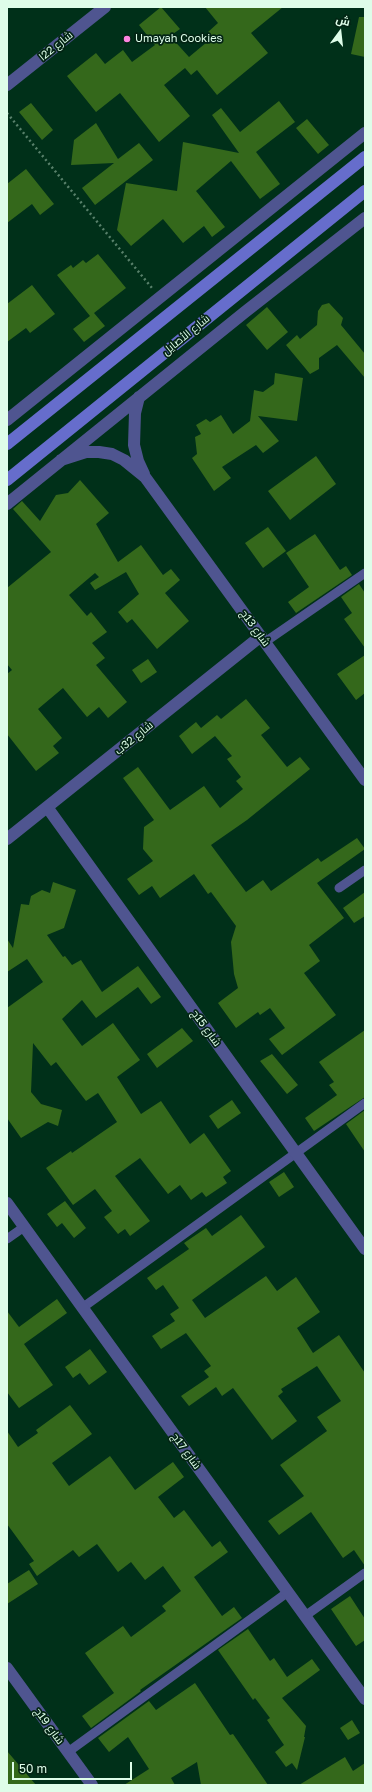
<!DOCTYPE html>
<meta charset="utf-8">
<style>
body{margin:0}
#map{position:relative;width:372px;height:1792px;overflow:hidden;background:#003019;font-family:"Golos Text",Cairo,sans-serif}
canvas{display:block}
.frame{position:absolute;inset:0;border:8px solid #defde9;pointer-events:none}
.north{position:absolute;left:320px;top:12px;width:40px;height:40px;-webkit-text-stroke:3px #032414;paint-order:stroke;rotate:15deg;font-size:11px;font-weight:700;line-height:16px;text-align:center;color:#defde9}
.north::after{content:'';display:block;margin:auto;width:14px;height:18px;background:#defde9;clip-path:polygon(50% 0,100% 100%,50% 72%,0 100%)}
.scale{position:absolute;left:12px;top:1762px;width:120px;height:18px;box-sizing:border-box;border:2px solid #defde9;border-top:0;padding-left:5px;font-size:12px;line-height:14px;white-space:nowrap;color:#defde9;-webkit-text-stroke:3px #032414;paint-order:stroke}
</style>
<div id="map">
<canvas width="372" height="1792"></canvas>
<div class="frame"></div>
<div class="north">ش</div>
<div class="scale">50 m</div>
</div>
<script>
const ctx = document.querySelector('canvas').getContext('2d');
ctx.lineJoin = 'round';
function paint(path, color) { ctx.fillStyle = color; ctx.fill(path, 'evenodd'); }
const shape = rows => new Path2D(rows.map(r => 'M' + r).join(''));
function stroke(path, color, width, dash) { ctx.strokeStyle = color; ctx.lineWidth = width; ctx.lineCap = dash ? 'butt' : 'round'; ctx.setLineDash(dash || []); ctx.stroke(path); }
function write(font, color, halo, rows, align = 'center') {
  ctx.font = font + ' "Golos Text",Cairo,sans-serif'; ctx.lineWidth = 3.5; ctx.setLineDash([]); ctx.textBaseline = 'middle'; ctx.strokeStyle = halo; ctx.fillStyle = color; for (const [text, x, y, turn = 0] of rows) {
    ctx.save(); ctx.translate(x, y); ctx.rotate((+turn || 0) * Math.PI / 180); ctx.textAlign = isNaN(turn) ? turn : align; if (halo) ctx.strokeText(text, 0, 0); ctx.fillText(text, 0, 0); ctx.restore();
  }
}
paint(shape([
 [161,7,180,29,170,36,189,57,213,37,208,32,218,23,205,7,283,7,251,33,268,53,217,95,197,70,191,75,185,68,164,85,190,116,159,142,120,93,96,112,67,76,96,53,105,64,123,50,132,62,155,45,139,25],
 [359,17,365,17,365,57,351,54],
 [279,101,295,122,256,152,280,184,260,199,231,161,196,191,225,227,212,237,204,226,183,243,163,219,131,246,117,230,126,183,177,191,183,142,239,153,212,115,221,108,240,132],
 [31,103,53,130,42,140,19,112],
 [307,119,329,145,318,154,296,128],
 [96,123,118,159,139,143,153,160,95,205,82,188,114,163,71,165,74,140],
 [26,169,54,204,40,215,32,204,7,223,7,184],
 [98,254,126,288,94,313,105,326,84,342,73,329,90,316,57,275,71,265,73,268,83,260,86,263],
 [32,285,55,314,30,333,26,328,7,342,7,304],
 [329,303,343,318,341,325,365,354,365,378,337,345,319,358,319,369,310,374,286,345,297,335,300,339,317,325,318,311,322,305],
 [267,307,288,332,267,350,246,325],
 [275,373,303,378,297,421,258,416,279,441,263,453,256,445,222,467,231,478,214,491,192,458,197,454,195,437,201,434,196,425,206,419,210,422,221,415,233,434,250,421,254,390,263,392,274,384],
 [316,456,336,484,290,520,268,491],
 [80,480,109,513,96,524,118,562,141,545,163,575,171,569,180,580,165,593,189,621,157,649,132,619,127,623,118,612,139,594,126,572,95,590,90,583,99,577,95,573,69,595,87,616,91,612,107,632,92,643,105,658,96,665,127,702,108,718,99,707,87,717,63,688,38,709,62,738,53,746,59,753,36,771,7,734,7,674,12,670,7,664,7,588,51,552,13,509,22,501,40,521,56,495,68,493],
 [268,527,286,551,263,568,245,543],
 [315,534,340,570,346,566,352,575,296,613,288,602,309,587,286,553],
 [359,584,365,593,365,648,344,619,352,613,341,597],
 [365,655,365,693,356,700,337,674],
 [148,659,157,672,141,683,132,670],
 [246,699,270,728,261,735,287,767,300,757,310,769,247,820,211,845,246,892,263,880,271,891,318,858,321,862,357,838,365,849,317,883,344,918,309,945,320,961,304,973,336,1015,282,1055,269,1039,285,1028,270,1008,260,1015,258,1012,236,1028,218,1003,238,988,234,974,231,942,236,926,211,892,208,894,194,874,160,898,152,886,139,895,127,879,153,861,143,849,144,827,154,820,123,778,138,767,170,810,204,786,220,808,243,789,236,781,241,777,227,759,232,756,215,736,192,754,179,736,196,722,201,728,217,715,221,719],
 [53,882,76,890,64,928,47,935,63,957,65,956,72,965,81,960,102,992,138,966,161,997,151,1004,138,987,96,1018,82,1000,62,1019,82,1046,113,1023,140,1060,117,1077,141,1114,161,1101,190,1144,204,1133,231,1171,223,1177,227,1183,206,1197,202,1192,191,1200,180,1185,168,1194,140,1158,115,1176,150,1221,130,1236,125,1229,118,1234,104,1217,112,1211,95,1189,73,1205,46,1168,71,1151,72,1153,117,1122,98,1093,86,1101,56,1062,51,1066,33,1043,31,1092,41,1104,62,1110,58,1126,48,1122,21,1138,7,1118,7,1008,43,982,27,959,7,972,7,939,13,948,21,904,29,905,31,896,42,890,50,893],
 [365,892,365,916,354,923,343,908],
 [182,1028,193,1041,157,1068,147,1054],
 [365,1030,365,1097,314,1131,305,1118,337,1095,329,1085,334,1082,319,1062],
 [272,1054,298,1085,287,1094,260,1061],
 [232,1100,241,1113,218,1129,209,1116],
 [365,1110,365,1152,346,1124],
 [284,1172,294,1187,279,1197,269,1182],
 [65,1201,86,1228,74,1238,62,1223,57,1227,47,1214],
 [241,1215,265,1247,192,1300,205,1318,266,1276,277,1291,296,1277,320,1312,297,1328,313,1353,339,1335,365,1373,365,1566,354,1550,343,1558,311,1512,279,1535,268,1521,304,1496,280,1465,327,1431,317,1417,341,1401,317,1366,281,1389,283,1392,278,1396,297,1421,272,1440,233,1388,222,1396,216,1387,189,1406,181,1396,209,1377,204,1371,211,1366,186,1333,161,1349,152,1336,175,1321,170,1314,179,1308,163,1285,156,1290,147,1278,189,1249,184,1243,206,1228,212,1236],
 [57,1299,67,1313,24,1344,53,1385,19,1408,7,1392,7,1311,19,1327],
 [90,1349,107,1372,89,1385,80,1373,73,1378,65,1367],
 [70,1405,92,1434,52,1463,69,1486,110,1456,135,1490,173,1462,184,1477,158,1497,174,1518,184,1510,212,1547,220,1541,228,1552,194,1577,222,1616,234,1607,242,1618,140,1690,141,1691,91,1728,82,1716,114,1693,85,1653,123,1626,131,1637,166,1611,162,1606,181,1591,163,1566,145,1580,131,1562,118,1572,97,1544,79,1557,73,1550,37,1576,29,1564,34,1561,7,1524,7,1431,18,1447,38,1433,36,1430],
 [29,1570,38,1584,7,1604,7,1584],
 [350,1596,365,1619,365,1640,356,1646,331,1609],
 [248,1629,270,1661,274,1658,287,1677,312,1659,320,1670,282,1698,306,1726,304,1737,305,1737,297,1770,292,1763,286,1767,275,1752,284,1745,267,1720,270,1718,255,1698,253,1700,218,1650],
 [195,1683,230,1735,233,1734,268,1785,201,1785,197,1762,171,1778,175,1785,124,1785,149,1769,128,1737,109,1752,98,1738,149,1701,156,1710],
 [352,1720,360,1733,348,1740,340,1728],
 [7,1751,36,1785,7,1785],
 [345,1757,353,1771,365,1763,365,1785,299,1785]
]), '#34681b');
stroke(shape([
 [7,113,152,288]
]), '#58816b', 2.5, [2, 3]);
stroke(shape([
 [265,642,365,573],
 [339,888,365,870],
 [7,1239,24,1227],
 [82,1308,365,1103],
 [305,1616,365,1573],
 [68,1752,288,1592]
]), '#4f5590', 9);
stroke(shape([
 [7,85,105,7],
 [139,397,135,413,134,445,138,461,144,474],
 [7,420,365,133],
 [61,460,86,452,99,452,112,454,124,460,145,477,365,780],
 [7,504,245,312,365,218],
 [47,807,365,1249],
 [7,839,261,636],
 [7,1203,365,1699],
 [7,1668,92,1785]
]), '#4f5590', 12);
stroke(shape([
 [7,444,365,157],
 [7,480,365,191]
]), '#666dcc', 12);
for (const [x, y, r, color] of [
 [127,39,4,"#fe85e0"]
]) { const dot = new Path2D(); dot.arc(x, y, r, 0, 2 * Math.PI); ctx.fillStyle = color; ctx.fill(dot); stroke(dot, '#032414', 1.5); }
write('11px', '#defde9', '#032414', [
 ["Umayah Cookies",135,39]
], 'left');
write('11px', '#defde9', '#032414', [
 ["شارع 22ا",56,46,-39],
 ["شارع الأصايل",186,335,-39],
 ["شارع 13ج",255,628,54],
 ["شارع 32ب",134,738,-39],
 ["شارع 15ج",206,1028,54],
 ["شارع 17ج",186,1451,54],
 ["شارع 19ج",49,1726,54]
]);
</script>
